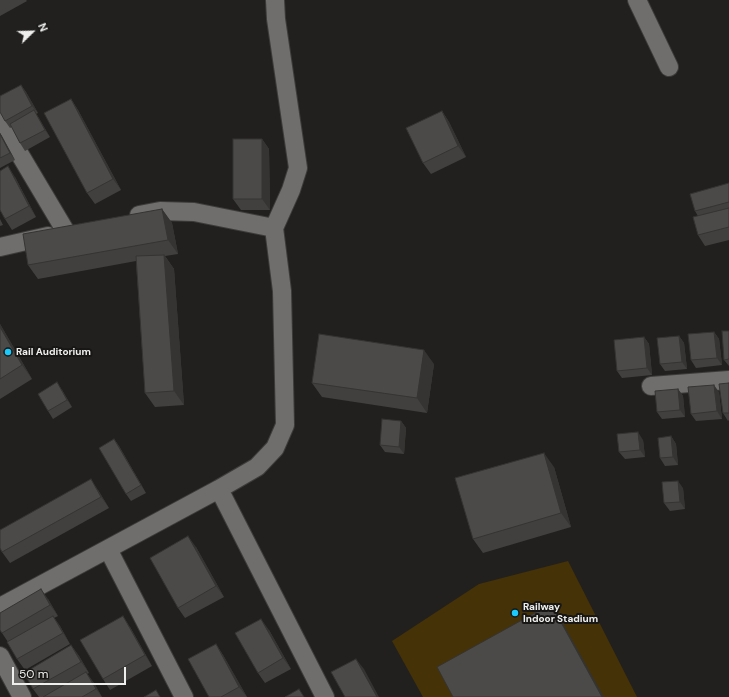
<!DOCTYPE html>
<style>
body{margin:0}
#map{position:relative;width:729px;height:697px;overflow:hidden;background:#21201e;font-family:"DM Sans",sans-serif}
canvas{display:block}
.north{position:absolute;left:12px;top:12px;width:40px;height:40px;-webkit-text-stroke:3px #181715;paint-order:stroke;rotate:67deg;font-size:11px;font-weight:700;line-height:16px;text-align:center;color:#efefed}
.north::after{content:'';display:block;margin:auto;width:14px;height:18px;background:#efefed;clip-path:polygon(50% 0,100% 100%,50% 72%,0 100%)}
.scale{position:absolute;left:12px;top:667px;width:114px;height:18px;box-sizing:border-box;border:2px solid #efefed;border-top:0;padding-left:5px;font-size:12px;line-height:14px;white-space:nowrap;color:#efefed;-webkit-text-stroke:3px #181715;paint-order:stroke}
</style>
<div id="map">
<canvas width="729" height="697"></canvas>
<div class="north">N</div>
<div class="scale">50 m</div>
</div>
<script>
const ctx = document.querySelector('canvas').getContext('2d');
ctx.lineJoin = 'round';
function paint(path, color) { ctx.fillStyle = color; ctx.fill(path, 'evenodd'); }
const shape = rows => new Path2D(rows.map(r => 'M' + r).join(''));
function stroke(path, color, width, dash) { ctx.strokeStyle = color; ctx.lineWidth = width; ctx.lineCap = dash ? 'butt' : 'round'; ctx.setLineDash(dash || []); ctx.stroke(path); }
function write(font, color, halo, rows, align = 'center') {
  ctx.font = font + ' "DM Sans",sans-serif'; ctx.lineWidth = 4; ctx.setLineDash([]); ctx.textBaseline = 'middle'; ctx.strokeStyle = halo; ctx.fillStyle = color; for (const [text, x, y, turn = 0] of rows) {
    ctx.save(); ctx.translate(x, y); ctx.rotate((+turn || 0) * Math.PI / 180); ctx.textAlign = isNaN(turn) ? turn : align; if (halo) ctx.strokeText(text, 0, 0); ctx.fillText(text, 0, 0); ctx.restore();
  }
}
paint(shape([
 [568,561,637,697,423,697,392,641,479,584]
]), '#453206');
const street = shape([
 [637,0,669,67],
 [0,121,66,232],
 [139,215,160,211,194,212,274,228],
 [0,247,48,236],
 [651,386,729,380],
 [219,489,325,697],
 [108,549,184,697],
 [0,607,219,489,257,467,275,448,285,425,282,291,274,228,291,190,298,168,276,19,275,0],
 [0,656,22,697]
]);
stroke(street, '#3d3c3a', 20);
stroke(street, '#6f6e6c', 18);
paint(shape([
 [0,0,26,0,27,1,0,16],
 [21,85,26,92,38,113,36,114,50,137,25,151,20,143,12,127,10,128,5,121],
 [71,99,78,110,121,190,95,204,87,193],
 [442,111,449,122,466,157,431,174,423,163],
 [0,133,15,160,0,168],
 [262,139,269,149,270,210,241,210,233,199],
 [15,177,36,217,12,230,5,219],
 [729,183,729,240,705,246,698,235,698,216,695,211],
 [162,209,172,223,178,254,165,256,174,269,184,405,155,407,145,393,136,261,38,279,28,265],
 [0,219,3,225,0,226],
 [0,324,32,379,0,399],
 [729,331,729,366,724,360],
 [714,332,719,339,722,365,696,368,691,360],
 [679,336,684,343,687,369,665,371,660,364],
 [644,337,649,344,652,375,622,378,617,371],
 [434,364,427,413,322,397,312,383],
 [729,383,729,420,728,421,723,413],
 [678,389,683,396,685,417,662,419,657,412],
 [62,390,72,407,53,419,48,411],
 [719,392,722,419,696,421,691,414],
 [401,421,406,428,404,454,385,452,380,445],
 [671,436,676,444,678,465,665,466,660,458],
 [114,439,119,446,146,493,131,501,126,494],
 [643,440,645,457,625,459,619,452],
 [554,467,571,527,483,553,473,539],
 [683,488,685,509,670,511,664,503],
 [98,490,109,508,10,563,2,552],
 [196,547,224,597,185,618,178,608],
 [48,599,58,616,54,618,60,626,70,644,25,670,17,659,8,642,0,630],
 [130,627,152,666,110,690,103,679],
 [269,630,291,669,265,683,258,673],
 [216,644,223,655,247,697,209,697],
 [71,645,79,656,89,673,87,674,94,683,102,697,39,697,33,689]
]), '#41403e');
paint(shape([
 [21,85,26,92,38,113,32,106],
 [71,99,78,110,121,190,113,179],
 [34,110,39,118,50,137,45,130],
 [442,111,449,122,466,157,458,146],
 [0,133,2,136,15,160,10,153,0,134],
 [262,139,269,149,270,210,262,199],
 [8,166,15,177,36,217,29,206],
 [162,209,172,223,178,254,168,240],
 [164,255,174,269,184,405,174,391],
 [0,324,32,379,22,365,0,327],
 [714,332,719,339,722,365,717,358],
 [679,336,684,343,687,369,682,362],
 [644,337,649,344,652,375,647,368],
 [424,350,434,364,427,413,417,398],
 [57,382,62,390,72,407,67,400],
 [714,385,719,392,722,419,717,411],
 [678,389,683,396,685,417,680,410],
 [401,421,406,428,404,454,399,447],
 [638,432,643,440,645,457,640,450],
 [671,436,676,444,678,465,673,457],
 [114,439,119,446,146,493,141,485],
 [544,453,554,467,571,527,561,513],
 [91,479,98,490,109,508,101,497],
 [678,481,683,488,685,509,680,502],
 [188,536,196,547,224,597,216,586],
 [41,589,48,599,58,616,50,605],
 [551,604,560,618,604,697,602,697],
 [53,616,60,626,70,644,63,633],
 [123,616,130,627,152,666,145,655],
 [261,619,269,630,291,669,283,658],
 [216,644,223,655,247,697,239,687],
 [71,645,79,656,89,673,81,662],
 [356,659,364,669,379,697,377,697],
 [86,672,94,683,102,697,96,689]
]), '#353432');
const building = shape([
 [21,85,32,106,5,121,0,112,0,96,21,85],
 [71,99,113,179,87,193,44,113,71,99],
 [34,110,45,130,20,143,10,124,34,110],
 [442,111,458,146,423,163,406,128,442,111],
 [0,134,10,153,0,158,0,134],
 [233,139,262,139,262,199,233,199,233,139],
 [8,166,29,206,5,219,0,210,0,171,8,166],
 [729,183,729,202,695,211,690,194,729,183],
 [729,208,729,227,698,235,693,217,729,208],
 [162,209,168,240,28,265,23,234,162,209],
 [164,255,174,391,145,393,136,256,164,255],
 [0,327,22,365,0,379,0,327],
 [722,331,729,331,729,359,724,360,722,331],
 [714,332,717,358,691,360,688,334,714,332],
 [319,334,424,350,417,398,312,383,319,334],
 [679,336,682,362,660,364,657,338,679,336],
 [644,337,647,368,617,371,614,340,644,337],
 [57,382,67,400,48,411,38,394,57,382],
 [729,383,729,413,723,413,719,384,729,383],
 [714,385,717,411,691,414,688,387,714,385],
 [678,389,680,410,657,412,655,391,678,389],
 [382,419,401,421,399,447,380,445,382,419],
 [638,432,640,450,619,452,617,434,638,432],
 [671,436,673,457,660,458,658,438,671,436],
 [114,439,141,485,126,494,99,448,114,439],
 [544,453,561,513,473,539,455,478,544,453],
 [91,479,101,497,2,552,0,548,0,530,91,479],
 [678,481,680,502,664,503,662,482,678,481],
 [188,536,216,586,178,608,150,558,188,536],
 [41,589,50,605,2,633,0,630,0,613,41,589],
 [551,604,602,697,453,697,437,667,551,604],
 [53,616,63,633,17,659,7,642,53,616],
 [123,616,145,655,103,679,80,640,123,616],
 [261,619,283,658,258,673,235,633,261,619],
 [216,644,239,687,221,697,209,697,188,659,216,644],
 [71,645,81,662,33,689,24,673,71,645],
 [356,659,377,697,345,697,331,672,356,659],
 [86,672,96,689,82,697,43,697,86,672],
 [299,689,304,697,285,697,299,689],
 [156,690,160,697,144,697,156,690]
]);
paint(building, '#4c4a48');
stroke(building, '#353432', 1);
for (const [x, y, r, color] of [
 [8,352,4,"#1acafc"],
 [515,613,4,"#1acafc"]
]) { const dot = new Path2D(); dot.arc(x, y, r, 0, 2 * Math.PI); ctx.fillStyle = color; ctx.fill(dot); stroke(dot, '#181715', 1.5); }
write('bold 10px', '#efefed', '#181715', [
 ["Rail Auditorium",16,352],
 ["Railway",523,607],
 ["Indoor Stadium",523,619]
], 'left');
</script>
